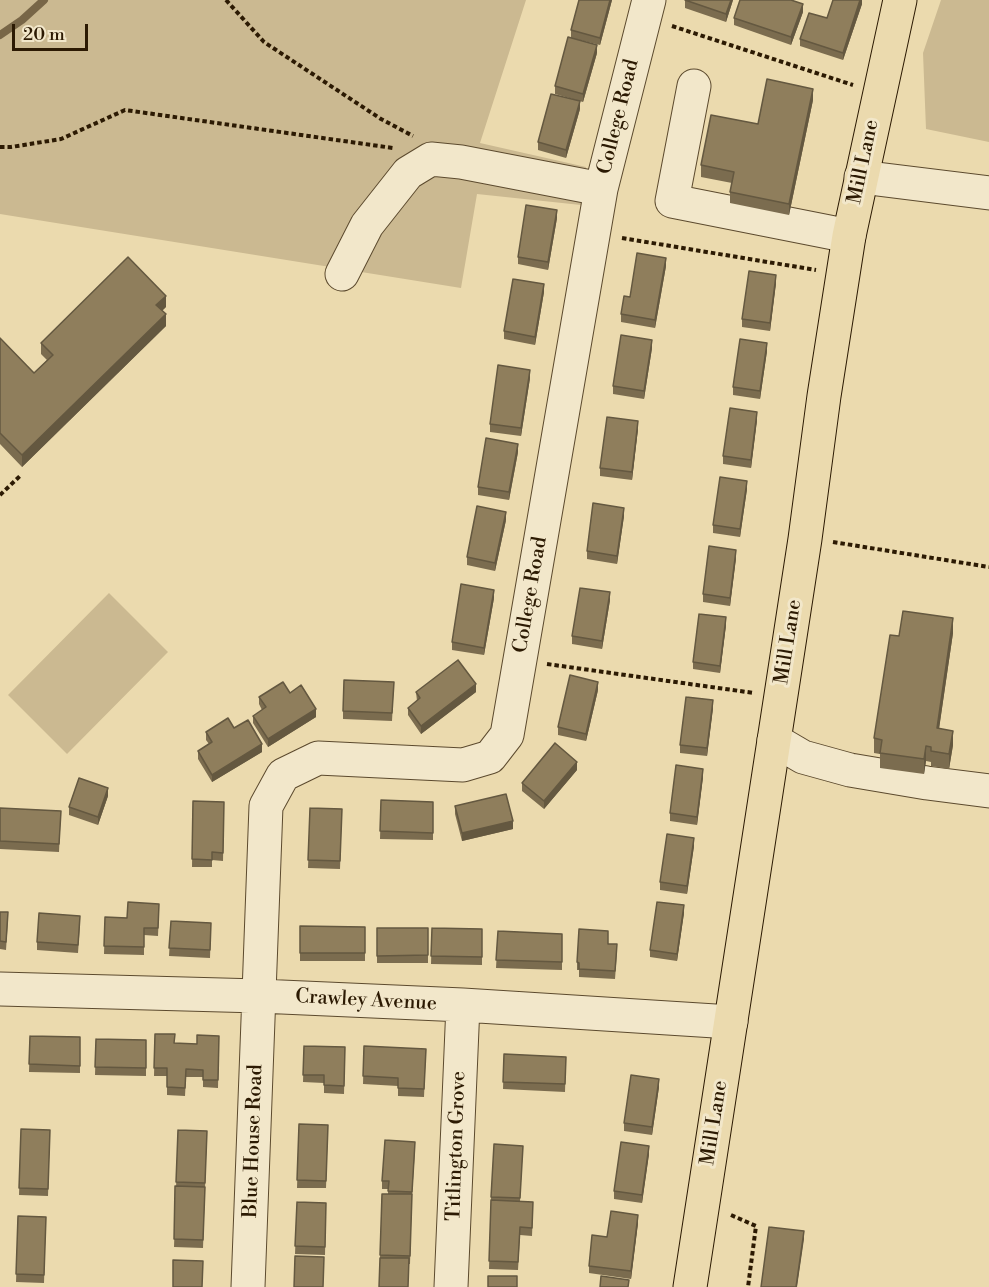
<!DOCTYPE html>
<style>
body{margin:0}
#map{position:relative;width:989px;height:1287px;overflow:hidden;background:#ebdaae;font-family:"Libre Bodoni",serif}
canvas{display:block}
.scale{position:absolute;left:12px;top:24px;width:76px;height:27px;box-sizing:border-box;border:3px solid #2c1a03;border-top:0;padding-left:8px;font-size:18px;line-height:21px;white-space:nowrap;color:#2c1a03;-webkit-text-stroke:4px #f2e7ca;paint-order:stroke}
</style>
<div id="map">
<canvas width="989" height="1287"></canvas>
<div class="scale">20 m</div>
</div>
<script>
const ctx = document.querySelector('canvas').getContext('2d');
ctx.lineJoin = 'round';
function paint(path, color) { ctx.fillStyle = color; ctx.fill(path, 'evenodd'); }
const shape = rows => new Path2D(rows.map(r => 'M' + r).join(''));
function stroke(path, color, width, dash) { ctx.strokeStyle = color; ctx.lineWidth = width; ctx.lineCap = dash ? 'butt' : 'round'; ctx.setLineDash(dash || []); ctx.stroke(path); }
function write(font, color, halo, rows, align = 'center') {
  ctx.font = font + ' "Libre Bodoni",serif'; ctx.lineWidth = 6; ctx.setLineDash([]); ctx.textBaseline = 'middle'; ctx.strokeStyle = halo; ctx.fillStyle = color; for (const [text, x, y, turn = 0] of rows) {
    ctx.save(); ctx.translate(x, y); ctx.rotate((+turn || 0) * Math.PI / 180); ctx.textAlign = isNaN(turn) ? turn : align; if (halo) ctx.strokeText(text, 0, 0); ctx.fillText(text, 0, 0); ctx.restore();
  }
}
paint(shape([
 [0,0,526,0,480,143,586,167,581,205,477,194,461,288,0,214],
 [941,0,989,0,989,142,926,129,923,53],
 [109,593,168,652,67,754,8,695]
]), '#cbb991');
stroke(shape([
 [0,35,22,20,44,0]
]), '#786647', 8);
const minor = shape([
 [694,86,672,201,849,236],
 [861,177,989,193],
 [342,274,367,225,408,173,431,159,461,162,601,189],
 [774,740,803,757,850,770,927,783,989,791],
 [0,989,259,996,463,1005,731,1022],
 [248,1287,266,806,283,775,318,758,463,765,490,757,507,735,601,189,649,0],
 [451,1287,463,1005]
]);
const major = shape([
 [690,1287,805,539,824,396,849,236,900,0]
]);
stroke(minor, '#5c4a2e', 35);
stroke(major, '#2c1a03', 35);
stroke(shape([
 [226,0,264,42,381,119,413,136],
 [672,26,853,85],
 [0,147,11,147,61,139,125,110,393,148],
 [622,238,816,270],
 [0,495,20,476],
 [833,542,989,567],
 [547,664,754,693],
 [731,1215,756,1226,748,1287]
]), '#2c1a03', 4, [4.5, 3]);
stroke(minor, '#f2e7ca', 33);
stroke(major, '#ebdaae', 33);
paint(shape([
 [579,0,612,0,600,45,571,38,571,30],
 [685,0,733,0,726,22,685,8],
 [862,0,862,4,843,60,800,46,800,39,827,18],
 [803,12,791,45,734,25,734,18],
 [597,53,583,102,555,94,555,86],
 [813,100,789,215,730,203,730,192,732,183,701,177,701,165,758,124],
 [580,109,566,158,538,150,538,142],
 [557,218,548,270,518,264,518,257],
 [666,266,655,328,621,322,621,314,630,297],
 [776,283,770,331,742,327,742,319],
 [544,292,535,345,504,339,504,331],
 [166,307,162,311,166,326,22,467,0,444,0,338,34,373,47,360,41,354,41,343],
 [652,348,644,399,613,394,613,386],
 [767,351,760,399,733,395,733,387],
 [530,378,521,436,490,432,490,424],
 [757,420,751,468,723,464,723,456],
 [638,429,632,480,600,476,600,468],
 [518,452,509,500,478,495,478,487],
 [747,489,740,537,713,533,713,525],
 [624,516,617,564,587,559,587,551],
 [506,520,495,571,467,565,467,557],
 [736,558,730,606,703,602,703,594],
 [494,598,484,655,452,650,452,642],
 [610,600,602,649,572,644,572,636],
 [726,625,720,673,693,669,693,662],
 [953,633,939,728,953,745,949,769,931,766,931,762,926,761,924,774,880,768,880,754,874,753,874,738,899,636],
 [394,682,392,721,343,719,343,711],
 [598,690,586,741,558,735,558,727],
 [416,692,476,692,421,734,408,715,408,708,417,701],
 [259,697,316,717,268,747,253,723,253,716,262,710,259,704],
 [713,708,707,756,680,753,680,745],
 [234,728,262,752,212,782,198,759,198,751,209,744,206,740,206,732],
 [577,770,544,809,522,791,522,783],
 [703,777,697,825,670,821,670,813],
 [108,796,98,825,69,815,69,807],
 [381,800,433,802,433,840,380,839],
 [193,801,224,802,223,861,212,860,212,867,192,867],
 [455,806,513,829,462,841,455,814],
 [0,808,61,811,59,852,0,849],
 [310,808,342,809,340,869,308,868],
 [694,846,687,894,660,890,660,882],
 [159,911,158,936,144,935,144,955,104,954,105,917,127,918],
 [0,912,8,920,6,950,0,949],
 [684,913,677,961,650,957,650,950],
 [171,921,211,923,210,958,169,956],
 [80,924,78,953,37,950,37,942],
 [300,926,365,927,365,961,300,961],
 [377,928,428,928,428,963,377,963],
 [432,928,482,929,482,965,431,964],
 [498,931,562,934,562,970,496,968],
 [608,944,617,952,615,979,579,977,579,970,577,970,577,962],
 [155,1034,175,1043,197,1044,219,1036,218,1088,203,1087,203,1077,186,1077,185,1096,167,1095,167,1076,154,1076],
 [30,1036,80,1037,80,1073,29,1072],
 [96,1039,146,1040,146,1076,95,1075],
 [304,1046,345,1047,344,1094,324,1093,324,1083,303,1082],
 [364,1046,426,1049,424,1097,398,1096,398,1086,363,1084],
 [504,1054,566,1057,565,1092,503,1089],
 [659,1087,652,1135,624,1131,624,1123],
 [299,1124,328,1125,326,1188,297,1188],
 [21,1129,50,1130,48,1196,19,1195],
 [178,1130,207,1131,203,1248,174,1247],
 [523,1146,520,1201,533,1210,532,1236,520,1235,518,1270,489,1269,491,1197],
 [415,1150,412,1196,410,1264,409,1264,380,1258,382,1194,388,1194,388,1189,382,1189,382,1181],
 [649,1154,642,1203,614,1199,614,1191],
 [297,1202,326,1203,325,1255,295,1254],
 [18,1216,46,1217,44,1283,16,1282],
 [638,1223,631,1279,589,1273,589,1266,607,1237]
]), '#7b6c4f');
paint(shape([
 [610,0,612,0,600,45,600,38],
 [731,0,733,0,726,22,726,14],
 [860,0,862,0,862,4,843,60,843,53],
 [803,4,803,12,791,45,791,37],
 [597,45,597,53,583,102,583,94],
 [813,89,813,100,789,215,789,204],
 [580,101,580,109,566,158,566,150],
 [557,210,557,218,548,270,548,262],
 [666,258,666,266,655,328,655,320],
 [776,275,776,283,770,331,770,323],
 [544,284,544,292,535,345,535,337],
 [166,296,166,307,156,316,156,305],
 [166,314,166,326,22,467,22,455],
 [652,340,652,348,644,399,644,391],
 [767,343,767,351,760,399,760,391],
 [530,370,530,378,521,436,521,428],
 [757,412,757,420,751,468,751,460],
 [638,421,638,429,632,480,632,472],
 [518,444,518,452,509,500,509,492],
 [747,481,747,489,740,537,740,529],
 [624,508,624,516,617,564,617,556],
 [506,512,506,520,495,571,495,563],
 [736,550,736,558,730,606,730,598],
 [494,590,494,598,484,655,484,648],
 [610,592,610,600,602,649,602,641],
 [726,617,726,625,720,673,720,666],
 [953,618,953,633,937,743,937,728],
 [598,682,598,690,586,741,586,734],
 [476,684,476,692,421,734,421,726],
 [713,700,713,708,707,756,707,748],
 [316,709,316,717,268,747,268,739],
 [953,731,953,745,949,769,949,754],
 [262,744,262,752,212,782,212,775],
 [926,746,926,761,924,774,924,759],
 [577,762,577,770,544,809,544,801],
 [703,769,703,777,697,825,697,817],
 [108,788,108,796,98,825,98,817],
 [513,821,513,829,462,841,462,833],
 [694,838,694,846,687,894,687,886],
 [684,905,684,913,677,961,677,954],
 [659,1079,659,1087,652,1135,652,1127],
 [649,1146,649,1154,642,1203,642,1195],
 [638,1215,638,1223,631,1279,631,1271],
 [804,1231,804,1239,797,1287,796,1287]
]), '#645840');
const building = shape([
 [579,0,610,0,600,38,571,30,579,0],
 [685,0,731,0,726,14,685,0],
 [740,0,791,0,803,4,791,37,734,18,740,0],
 [833,0,860,0,843,53,800,39,809,13,827,18,833,0],
 [568,37,597,45,583,94,555,86,568,37],
 [767,79,813,89,789,204,730,192,734,172,701,165,711,115,758,124,767,79],
 [551,94,580,101,566,150,538,142,551,94],
 [526,205,557,210,548,262,518,257,526,205],
 [637,253,666,258,655,320,621,314,624,296,630,297,637,253],
 [128,257,166,296,156,305,166,314,22,455,0,433,0,338,34,373,53,355,41,343,128,257],
 [749,271,776,275,770,323,742,319,749,271],
 [513,279,544,284,535,337,504,331,513,279],
 [621,335,652,340,644,391,613,386,621,335],
 [740,339,767,343,760,391,733,387,740,339],
 [498,365,530,370,521,428,490,424,498,365],
 [730,408,757,412,751,460,723,456,730,408],
 [607,417,638,421,632,472,600,468,607,417],
 [486,438,518,444,509,492,478,487,486,438],
 [720,477,747,481,740,529,713,525,720,477],
 [593,503,624,508,617,556,587,551,593,503],
 [477,506,506,512,495,563,467,557,477,506],
 [709,546,736,550,730,598,703,594,709,546],
 [461,584,494,590,484,648,452,642,461,584],
 [580,588,610,592,602,641,572,636,580,588],
 [903,611,953,618,937,728,953,731,949,754,931,751,931,747,926,746,924,759,880,753,882,740,874,738,890,635,899,636,903,611],
 [699,614,726,617,720,666,693,662,699,614],
 [458,660,476,684,421,726,408,708,420,698,416,692,458,660],
 [570,675,598,682,586,734,558,727,570,675],
 [344,680,394,682,392,713,343,711,344,680],
 [283,682,290,693,301,685,316,709,268,739,253,716,266,707,259,697,283,682],
 [686,697,713,700,707,748,680,745,686,697],
 [228,718,234,728,248,720,262,744,212,775,198,751,212,742,206,732,228,718],
 [555,743,577,762,544,801,522,783,555,743],
 [676,765,703,769,697,817,670,813,676,765],
 [79,778,108,788,98,817,69,807,79,778],
 [506,794,513,821,462,833,455,806,506,794],
 [381,800,433,802,433,833,380,831,381,800],
 [193,801,224,802,223,853,212,852,212,860,192,859,193,801],
 [0,808,61,811,59,844,0,841,0,808],
 [310,808,342,809,340,861,308,860,310,808],
 [667,834,694,838,687,886,660,882,667,834],
 [128,902,159,904,158,928,144,928,144,947,104,946,105,917,127,918,128,902],
 [657,902,684,905,677,954,650,950,657,902],
 [0,912,8,912,6,942,0,941,0,912],
 [39,913,80,916,78,945,37,942,39,913],
 [171,921,211,923,210,950,169,948,171,921],
 [300,926,365,927,365,953,300,953,300,926],
 [377,928,428,928,428,955,377,956,377,928],
 [432,928,482,929,482,957,431,956,432,928],
 [579,929,608,931,608,944,617,944,615,971,579,969,579,963,577,962,579,929],
 [498,931,562,934,562,962,496,960,498,931],
 [155,1034,175,1034,174,1043,197,1044,197,1035,219,1036,218,1080,203,1080,203,1070,186,1069,185,1088,167,1087,167,1068,154,1068,155,1034],
 [30,1036,80,1037,80,1066,29,1064,30,1036],
 [96,1039,146,1040,146,1068,95,1067,96,1039],
 [304,1046,345,1047,344,1086,324,1085,324,1075,303,1075,304,1046],
 [364,1046,426,1049,424,1089,398,1088,398,1078,363,1076,364,1046],
 [504,1054,566,1057,565,1084,503,1082,504,1054],
 [631,1075,659,1079,652,1127,624,1123,631,1075],
 [299,1124,328,1125,326,1181,297,1180,299,1124],
 [21,1129,50,1130,48,1189,19,1188,21,1129],
 [178,1130,207,1131,205,1183,176,1182,178,1130],
 [385,1140,415,1142,412,1192,388,1191,389,1181,382,1181,385,1140],
 [621,1142,649,1146,642,1195,614,1191,621,1142],
 [494,1144,523,1146,520,1198,491,1197,494,1144],
 [175,1186,205,1187,203,1240,174,1239,175,1186],
 [382,1194,412,1194,410,1256,380,1255,382,1194],
 [491,1200,533,1202,532,1228,520,1227,518,1262,489,1261,491,1200],
 [297,1202,326,1203,325,1247,295,1246,297,1202],
 [611,1211,638,1215,631,1271,589,1266,592,1235,607,1237,611,1211],
 [18,1216,46,1217,44,1275,16,1274,18,1216],
 [769,1227,804,1231,796,1287,761,1287,769,1227],
 [295,1256,324,1257,323,1287,294,1287,295,1256],
 [380,1258,409,1258,408,1287,379,1287,380,1258],
 [173,1260,203,1261,202,1287,173,1287,173,1260],
 [488,1276,517,1276,517,1287,488,1287,488,1276],
 [601,1276,629,1280,628,1287,600,1287,601,1276]
]);
paint(building, '#8f7e5c');
stroke(building, '#645840', 1.5);
write('20px', '#2c1a03', '#f2e7ca', [
 ["College Road",619,117,-76],
 ["Mill Lane",864,162,-78],
 ["College Road",531,595,-80],
 ["Mill Lane",789,642,-81],
 ["Crawley Avenue",366,1001,3],
 ["Mill Lane",715,1123,-81],
 ["Blue House Road",254,1141,-88],
 ["Titlington Grove",457,1146,-88]
]);
</script>
